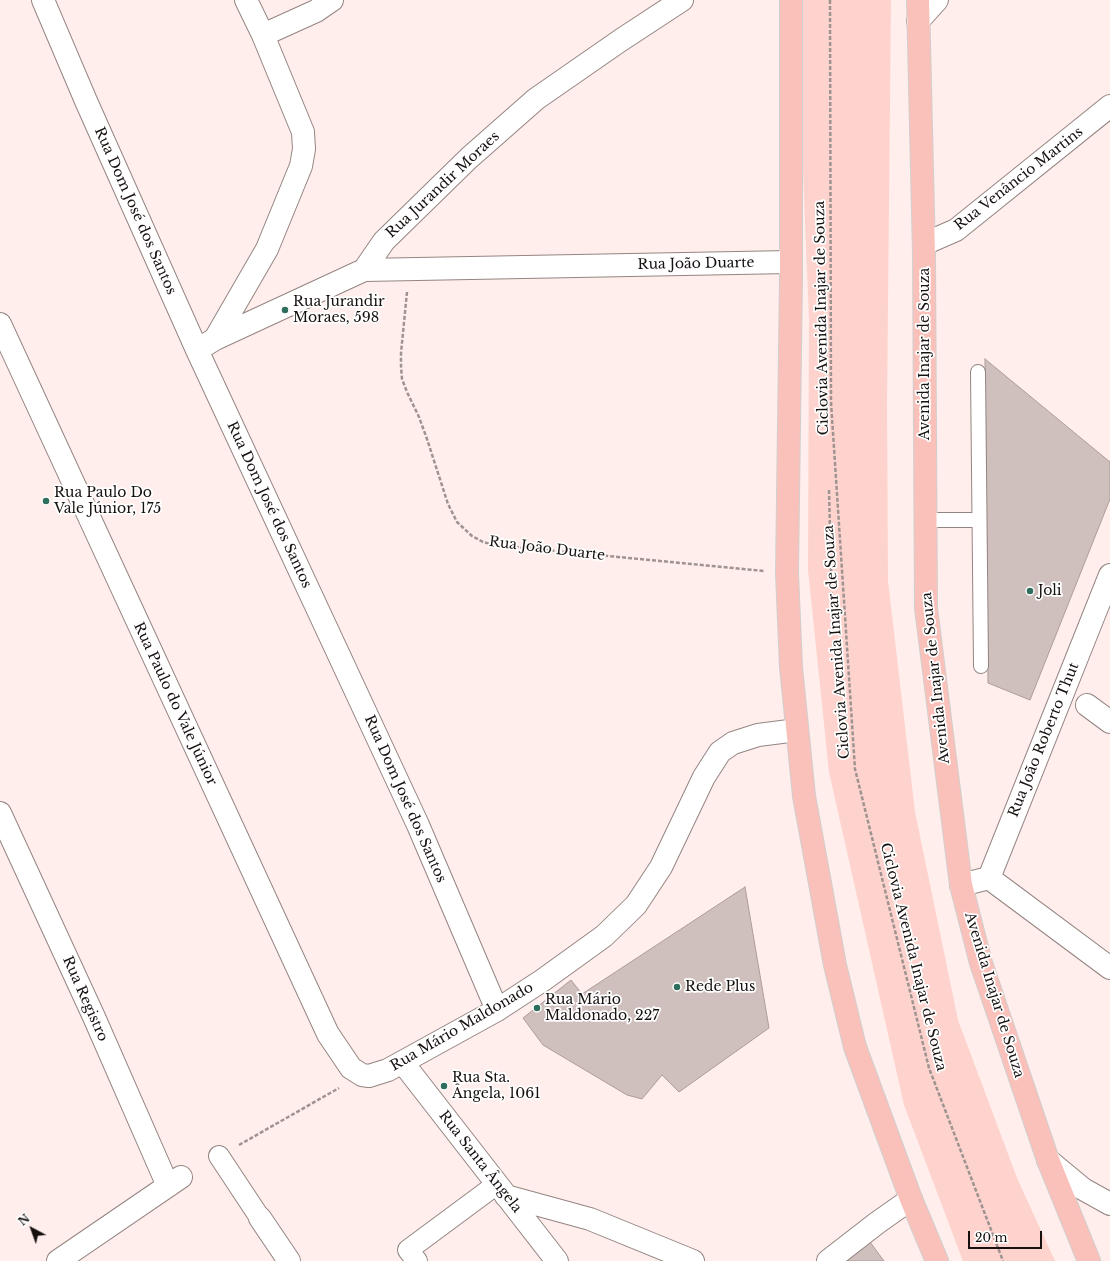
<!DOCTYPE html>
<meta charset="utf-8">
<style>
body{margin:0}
#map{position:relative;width:1110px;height:1261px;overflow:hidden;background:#ffeeeb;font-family:"Libre Baskerville",serif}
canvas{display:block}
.north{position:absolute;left:12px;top:1209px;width:40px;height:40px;-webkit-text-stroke:3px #fff;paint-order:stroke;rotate:319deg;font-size:11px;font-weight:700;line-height:16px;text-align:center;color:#16100f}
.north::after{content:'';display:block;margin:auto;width:14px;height:18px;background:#16100f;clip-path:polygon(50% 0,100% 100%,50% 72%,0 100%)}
.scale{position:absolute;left:968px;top:1231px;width:74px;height:18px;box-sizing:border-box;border:2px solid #16100f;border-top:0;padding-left:5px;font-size:12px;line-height:14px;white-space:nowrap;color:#16100f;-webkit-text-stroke:3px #fff;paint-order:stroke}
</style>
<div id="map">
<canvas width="1110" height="1261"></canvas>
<div class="north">N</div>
<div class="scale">20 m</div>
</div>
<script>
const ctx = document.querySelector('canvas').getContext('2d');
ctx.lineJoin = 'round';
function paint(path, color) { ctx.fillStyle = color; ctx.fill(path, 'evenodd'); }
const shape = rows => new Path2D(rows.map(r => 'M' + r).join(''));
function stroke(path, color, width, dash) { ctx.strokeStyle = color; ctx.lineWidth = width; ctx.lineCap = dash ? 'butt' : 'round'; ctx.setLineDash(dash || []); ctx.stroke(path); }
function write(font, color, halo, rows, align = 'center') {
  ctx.font = font + ' "Libre Baskerville",serif'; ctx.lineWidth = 3.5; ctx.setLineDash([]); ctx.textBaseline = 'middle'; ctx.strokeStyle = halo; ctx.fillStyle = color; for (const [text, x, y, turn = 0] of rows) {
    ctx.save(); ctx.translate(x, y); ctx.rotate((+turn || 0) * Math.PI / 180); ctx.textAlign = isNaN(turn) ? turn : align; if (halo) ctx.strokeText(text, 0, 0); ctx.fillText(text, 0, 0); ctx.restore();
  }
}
paint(shape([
 [796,0,891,0,887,405,888,581,915,812,958,1020,1017,1178,1055,1261,963,1261,904,1105,829,772,808,570,809,319]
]), '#fed3cd');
const building = shape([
 [985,359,1110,462,1110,499,1030,700,988,683,985,359],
 [745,887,769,1028,679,1092,662,1075,642,1099,627,1095,543,1045,523,1018,571,980,582,994,745,887],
 [870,1242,884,1261,846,1261,870,1242]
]);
paint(building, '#cfbfbd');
stroke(building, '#ac9d9a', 1);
const service = shape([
 [978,372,981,666],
 [926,520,979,520]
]);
const pedestrian = shape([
 [219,1156,260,1218],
 [417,1261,408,1250,497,1184]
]);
const minor = shape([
 [43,0,86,101,197,350,418,825,497,1010],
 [918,21,937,0],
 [263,35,316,11,332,0],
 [924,244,956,230,1110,106],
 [364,270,790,262],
 [0,324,328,1034,351,1068,362,1075,369,1076,388,1070,497,1010,543,980,604,936,636,905,661,867,704,777,720,752,733,743,758,735,797,730],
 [215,339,267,249,301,166,304,149,303,132,263,35,246,0],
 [197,350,215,339,364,270,384,241,469,158,536,99,621,40,682,0],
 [1087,705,1110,722],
 [0,813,94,1017,168,1186],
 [989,878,1110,968],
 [961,885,989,878,1110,575],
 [403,1063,557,1261],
 [1048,1160,1083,1189,1110,1204],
 [506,1196,590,1219,693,1261],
 [260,1218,289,1261],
 [58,1261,181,1177],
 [828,1261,877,1223,911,1199]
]);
const primary = shape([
 [791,0,791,277,787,573,791,667,804,796,835,965,855,1047,911,1199,937,1261],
 [918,0,924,254,926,608,961,885,981,963,1048,1160,1089,1261]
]);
stroke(service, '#948582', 16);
stroke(pedestrian, '#948582', 22);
stroke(minor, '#948582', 24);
stroke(primary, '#d0cfcf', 24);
stroke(shape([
 [830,0,831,402,855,769,929,1068,1003,1261],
 [407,292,401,353,401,366,402,379,407,392,419,417,427,439,448,504,457,522,472,536,483,542,494,545,764,571],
 [829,490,832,608],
 [239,1145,339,1088]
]), '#9f9391', 2.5, [4, 2]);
stroke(service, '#fff', 14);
stroke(pedestrian, '#fff', 20);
stroke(minor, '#fff', 22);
stroke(primary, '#fac1ba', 22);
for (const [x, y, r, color] of [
 [285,310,4,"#2f6e5c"],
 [46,501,4,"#2f6e5c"],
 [1030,591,4,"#2f6e5c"],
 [677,987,4,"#2f6e5c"],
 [537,1008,4,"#2f6e5c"],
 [444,1086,4,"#2f6e5c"]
]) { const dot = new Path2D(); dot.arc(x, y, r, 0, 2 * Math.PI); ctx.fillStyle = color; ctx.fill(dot); stroke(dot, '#fff', 1.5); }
write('14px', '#16100f', '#fff', [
 ["Rua Venâncio Martins",1019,179,-38],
 ["Rua Jurandir Moraes",443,185,-43],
 ["Rua Dom José dos Santos",135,211,66],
 ["Rua João Duarte",696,264,-1],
 ["Ciclovia Avenida Inajar de Souza",822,318,-91],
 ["Avenida Inajar de Souza",925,354,-90],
 ["Rua Dom José dos Santos",269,505,65],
 ["Rua João Duarte",547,549,7],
 ["Ciclovia Avenida Inajar de Souza",837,642,-94],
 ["Avenida Inajar de Souza",936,678,-96],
 ["Rua Paulo do Vale Júnior",175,704,65],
 ["Rua João Roberto Thut",1044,740,-68],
 ["Rua Dom José dos Santos",405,799,66],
 ["Ciclovia Avenida Inajar de Souza",913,957,76],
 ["Avenida Inajar de Souza",994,995,73],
 ["Rua Registro",85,999,66],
 ["Rua Mário Maldonado",462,1027,-30],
 ["Rua Santa Ângela",480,1162,52]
]);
write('14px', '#16100f', '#fff', [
 ["Rua Jurandir",293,302],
 ["Moraes, 598",293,318],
 ["Rua Paulo Do",54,493],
 ["Vale Júnior, 175",54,509],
 ["Joli",1038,591],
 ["Rede Plus",685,987],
 ["Rua Mário",545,1000],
 ["Maldonado, 227",545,1016],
 ["Rua Sta.",452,1078],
 ["Ângela, 1061",452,1094]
], 'left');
</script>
